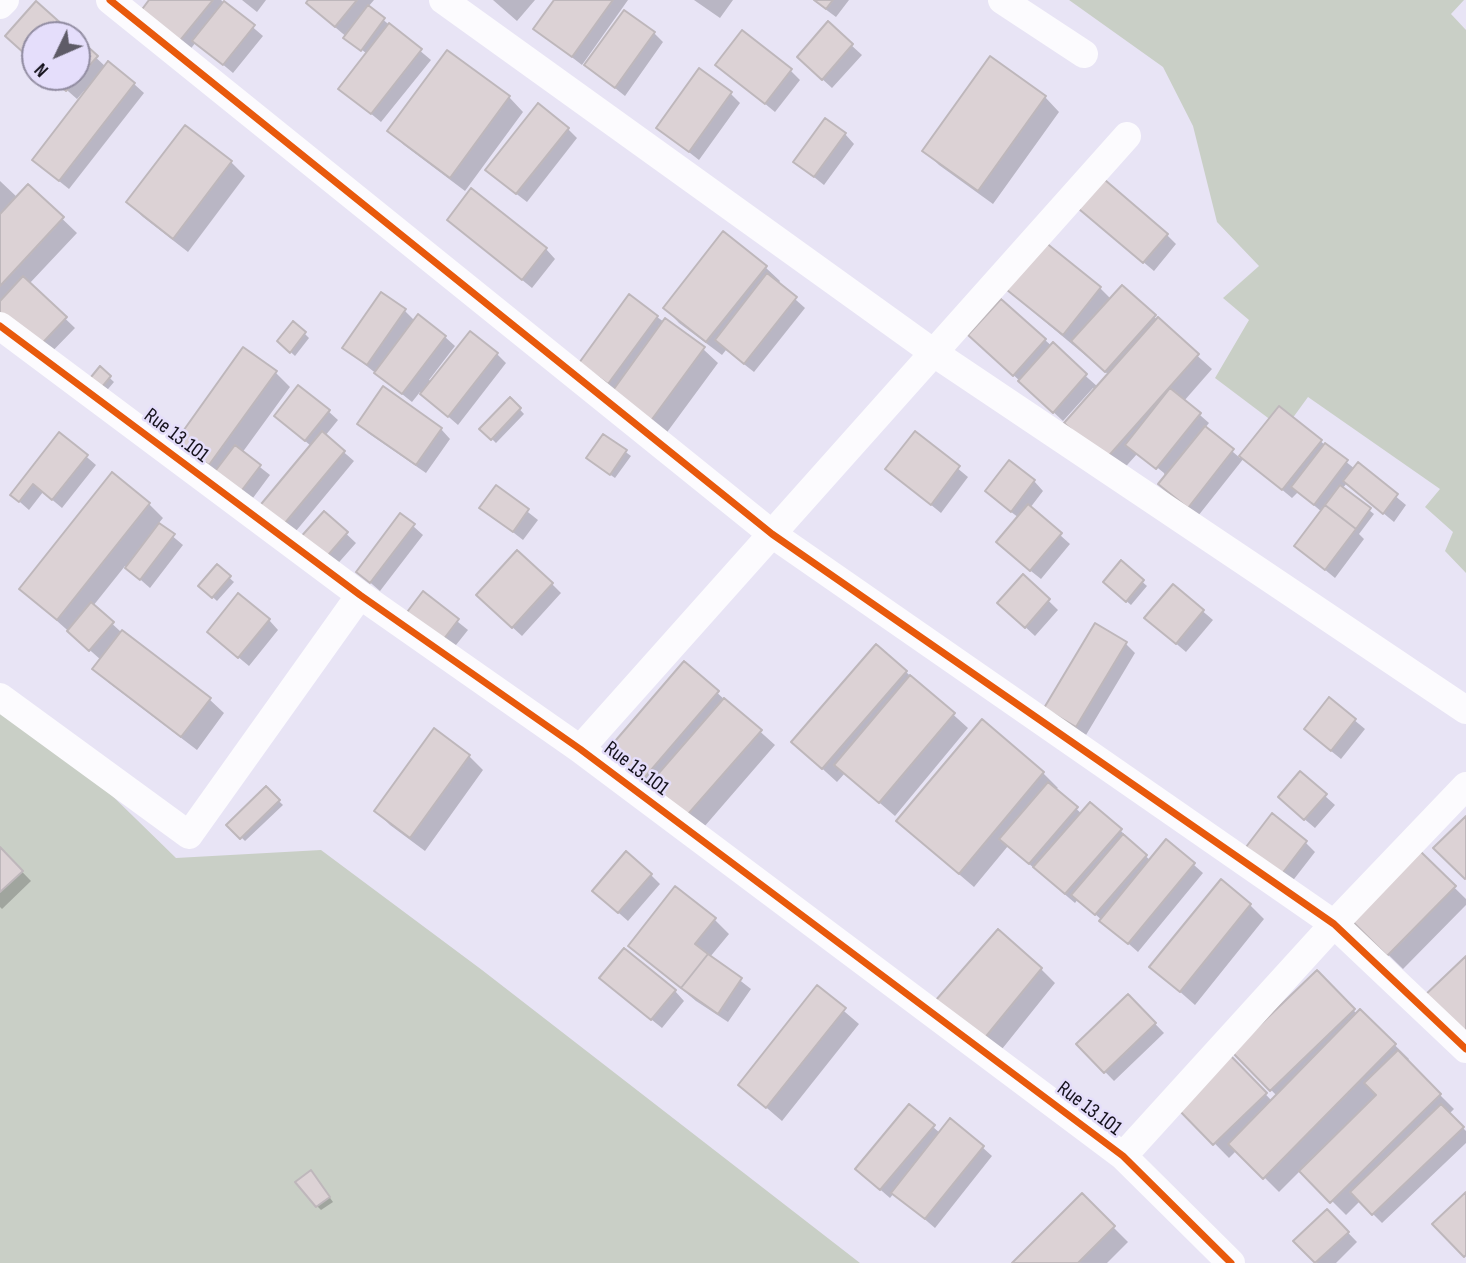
<!DOCTYPE html>
<style>
body{margin:0}
#map{position:relative;width:1466px;height:1263px;overflow:hidden;background:#e8e4f5;font-family:"Sofia Sans Condensed",sans-serif}
canvas{display:block}
.north{position:absolute;left:21px;top:21px;width:70px;height:70px;box-sizing:border-box;background:#e5defb;border:2px solid #918ca1;border-radius:50%;rotate:226deg;font-size:19px;font-weight:700;line-height:28px;text-align:center;color:#14111b}
.north::after{content:'';display:block;margin:auto;width:24px;height:32px;background:#5e5b67;clip-path:polygon(50% 0,100% 100%,50% 72%,0 100%)}
</style>
<div id="map">
<canvas width="1466" height="1263"></canvas>
<div class="north">N</div>
</div>
<script>
const ctx = document.querySelector('canvas').getContext('2d');
ctx.lineJoin = 'round';
function paint(path, color) { ctx.fillStyle = color; ctx.fill(path, 'evenodd'); }
const shape = rows => new Path2D(rows.map(r => 'M' + r).join(''));
function stroke(path, color, width, dash) { ctx.strokeStyle = color; ctx.lineWidth = width; ctx.lineCap = dash ? 'butt' : 'round'; ctx.setLineDash(dash || []); ctx.stroke(path); }
function write(font, color, halo, rows, align = 'center') {
  ctx.font = font + ' "Sofia Sans Condensed",sans-serif'; ctx.lineWidth = 5; ctx.setLineDash([]); ctx.textBaseline = 'middle'; ctx.strokeStyle = halo; ctx.fillStyle = color; for (const [text, x, y, turn = 0] of rows) {
    ctx.save(); ctx.translate(x, y); ctx.rotate((+turn || 0) * Math.PI / 180); ctx.textAlign = isNaN(turn) ? turn : align; if (halo) ctx.strokeText(text, 0, 0); ctx.fillText(text, 0, 0); ctx.restore();
  }
}
paint(shape([
 [1069,0,1464,0,1451,14,1466,30,1466,573,1445,551,1453,532,1425,507,1440,489,1308,397,1284,430,1215,378,1249,320,1223,298,1259,266,1217,222,1193,126,1163,67],
 [13,699,176,858,321,850,482,970,860,1263,0,1263,0,704]
]), '#c9cfc6');
paint(shape([
 [151,0,221,0,263,36,233,73,196,42,189,51],
 [242,0,266,0,257,12],
 [310,0,374,0,368,7,431,60,381,122,340,88,367,54,317,12,308,3],
 [493,0,535,0,517,21],
 [556,0,628,0,582,65,535,29],
 [694,0,733,0,720,18],
 [813,0,849,0,836,17],
 [828,24,862,55,832,88,808,66],
 [654,33,663,42,625,96,586,65],
 [77,40,106,67,134,84,144,93,69,189,44,169,86,93,84,91,77,99,52,77,77,77],
 [718,65,790,70,800,80,775,112],
 [731,94,740,103,699,160,658,128],
 [509,97,523,112,465,191,404,145,390,131],
 [1045,97,1059,112,993,204,939,165,925,151],
 [185,127,231,162,245,176,188,252,143,217,128,202],
 [568,129,577,138,527,202,497,179],
 [845,134,854,144,824,185,795,162],
 [0,181,18,198,28,186,77,233,29,284,75,328,41,363,0,325],
 [1085,213,1167,235,1176,244,1154,271],
 [449,220,546,249,555,259,532,288],
 [765,267,780,281,778,284,805,308,754,372,726,350,722,355,679,323,665,308],
 [1100,288,1111,299,1122,288,1212,369,1184,401,1209,423,1205,428,1240,458,1279,408,1355,469,1358,465,1406,505,1394,522,1347,483,1342,489,1374,514,1359,534,1364,539,1335,578,1296,546,1322,512,1298,492,1292,498,1244,458,1198,516,1170,493,1164,473,1137,451,1137,454,1120,473,1080,437,1095,390,1093,388,1063,421,980,344,1001,301,1098,387,1109,375,1019,300],
 [405,311,415,321,445,337,455,346,429,380,432,382,497,354,506,363,458,425,420,392,412,402,344,348],
 [657,317,703,349,718,363,665,435,590,372],
 [294,323,309,338,295,356,279,341],
 [100,369,114,382,103,395],
 [275,372,290,387,242,453,270,475,250,502,192,455],
 [383,389,441,429,450,439,426,473,368,433,359,423],
 [510,399,524,414,496,443,482,429],
 [328,411,338,420,325,436,354,461,291,537,269,518,311,446,276,416],
 [915,433,968,477,941,513,887,469],
 [60,434,96,465,62,508,43,492,29,510,12,495],
 [604,436,631,456,615,478,592,462],
 [1034,481,1043,491,1030,508,1070,544,1041,579,1007,552,1019,518,997,501],
 [496,487,538,520,523,540,482,508],
 [149,504,163,518,158,524,183,545,150,588,125,566,93,606,121,632,209,699,224,713,197,750,109,683,95,669,101,660,21,589],
 [324,513,356,543,333,569,310,549],
 [413,526,423,535,380,591,358,572],
 [1121,563,1147,586,1131,605,1109,586],
 [217,567,234,582,217,601,201,586],
 [1023,576,1058,610,1035,636,1009,612],
 [552,584,561,593,522,636,487,604],
 [1173,586,1213,620,1186,652,1146,618],
 [423,594,468,630,444,660],
 [269,620,278,630,249,666,219,641],
 [1126,644,1135,653,1086,735,1056,717],
 [684,663,775,745,691,842,614,775],
 [906,672,968,728,895,816,845,773,837,782,793,742],
 [1329,699,1365,729,1341,759,1315,738],
 [982,722,1043,773,1058,788,1055,790,1082,814,1120,830,1130,840,1129,841,1151,861,1167,841,1203,873,1138,952,1078,899,1075,903,1008,846,974,887,913,835],
 [469,756,483,770,425,851,390,825,376,811],
 [266,789,283,805,245,841,229,825],
 [1325,796,1335,805,1315,828,1290,807],
 [1306,843,1315,852,1291,883,1257,856],
 [0,849,31,881,2,909,0,907],
 [1420,854,1466,899,1466,905,1403,969,1354,921],
 [651,875,660,884,628,921,604,900],
 [1250,905,1264,919,1195,1005,1152,967],
 [714,919,729,934,710,957,751,989,728,1022,696,1001,630,946],
 [1041,969,1055,983,986,1069,938,1030],
 [1317,973,1357,1014,1360,1011,1409,1059,1407,1062,1454,1109,1449,1114,1466,1131,1466,1143,1382,1223,1360,1201,1346,1215,1301,1170,1279,1192,1237,1150,1229,1158,1175,1103,1226,1053,1272,1101,1277,1096,1234,1052],
 [611,987,675,991,684,1001,662,1028],
 [817,988,859,1024,782,1121,740,1085],
 [1128,996,1164,1033,1114,1081,1078,1044],
 [933,1127,940,1133,982,1147,992,1156,935,1228,894,1193,890,1198,867,1178],
 [315,1177,333,1202,321,1210,317,1206],
 [1082,1196,1128,1242,1107,1263,1014,1263],
 [1327,1211,1357,1242,1336,1263,1317,1263,1296,1241]
]), '#0003');
const building = shape([
 [149,0,213,0,178,43,140,12,149,0],
 [308,0,357,0,335,27,306,3,308,0],
 [554,0,613,0,572,57,533,29,554,0],
 [814,0,833,0,826,9,814,0],
 [36,1,74,35,35,35,35,63,5,36,36,1],
 [224,1,255,25,223,65,192,41,224,1],
 [368,5,385,18,361,51,343,38,368,5],
 [624,10,655,32,615,88,584,65,624,10],
 [828,21,853,44,822,80,797,57,828,21],
 [389,23,422,49,371,114,338,89,389,23],
 [742,30,792,69,765,104,715,65,742,30],
 [77,37,98,56,66,91,51,77,77,77,77,37],
 [447,50,510,96,450,178,387,131,447,50],
 [990,56,1046,96,978,191,922,151,990,56],
 [108,61,135,83,59,181,32,160,108,61],
 [699,68,732,92,689,152,656,128,699,68],
 [538,103,569,128,516,194,485,170,538,103],
 [825,118,846,133,814,177,793,162,825,118],
 [185,125,232,161,173,239,126,202,185,125],
 [1098,174,1168,234,1143,263,1073,204,1098,174],
 [28,184,64,217,0,286,0,214,28,184],
 [471,188,547,248,522,280,447,220,471,188],
 [723,231,767,266,706,342,663,308,723,231],
 [1045,242,1101,287,1063,335,1007,290,1045,242],
 [767,273,797,297,744,364,715,340,767,273],
 [23,276,67,317,31,355,0,327,0,301,23,276],
 [1122,285,1156,315,1105,372,1071,341,1122,285],
 [381,292,406,309,367,365,342,348,381,292],
 [629,294,658,316,608,384,579,363,629,294],
 [1001,299,1046,339,1013,376,968,335,1001,299],
 [418,314,446,336,402,394,374,373,418,314],
 [1158,317,1199,354,1105,460,1064,423,1158,317],
 [665,318,705,347,650,422,611,393,665,318],
 [293,321,306,332,290,353,277,341,293,321],
 [470,331,498,353,448,417,420,394,470,331],
 [1053,342,1087,374,1053,413,1018,381,1053,342],
 [243,347,277,371,209,465,176,441,243,347],
 [100,366,111,376,98,392,87,382,100,366],
 [298,385,330,410,305,441,274,416,298,385],
 [383,386,442,428,416,465,357,424,383,386],
 [1170,388,1201,413,1156,469,1125,445,1170,388],
 [510,397,521,408,491,440,479,429,510,397],
 [1279,406,1322,440,1282,490,1239,456,1279,406],
 [1205,426,1234,449,1188,508,1158,484,1205,426],
 [322,431,345,451,280,529,257,509,322,431],
 [915,431,960,466,931,505,885,469,915,431],
 [59,432,88,455,52,500,33,484,19,502,10,495,59,432],
 [603,434,627,450,610,475,586,458,603,434],
 [1325,443,1348,460,1314,505,1291,487,1325,443],
 [235,445,261,465,239,494,213,474,235,445],
 [1009,460,1035,480,1011,512,985,491,1009,460],
 [1358,462,1398,494,1383,514,1343,481,1358,462],
 [112,472,150,503,57,620,19,589,112,472],
 [496,485,529,509,513,532,479,508,496,485],
 [1340,485,1371,508,1356,529,1325,505,1340,485],
 [1028,504,1062,533,1030,571,996,542,1028,504],
 [1325,505,1356,529,1325,570,1294,546,1325,505],
 [324,511,348,532,323,561,298,540,324,511],
 [400,513,415,524,370,583,356,572,400,513],
 [159,523,175,534,140,580,125,568,159,523],
 [517,550,553,583,512,628,476,595,517,550],
 [1121,560,1144,580,1126,602,1103,582,1121,560],
 [217,564,231,576,212,598,198,586,217,564],
 [1023,574,1050,599,1025,628,997,603,1023,574],
 [1173,584,1204,610,1176,644,1144,618,1173,584],
 [423,591,459,619,434,652,398,624,423,591],
 [238,593,270,619,238,658,207,632,238,593],
 [91,602,114,622,89,651,67,631,91,602],
 [1095,623,1127,642,1076,727,1044,708,1095,623],
 [122,630,211,698,181,737,92,669,122,630],
 [876,644,907,671,822,769,791,742,876,644],
 [684,661,719,691,633,791,598,761,684,661],
 [910,675,955,713,879,803,834,765,910,675],
 [1329,697,1356,719,1331,751,1304,729,1329,697],
 [724,698,762,730,675,829,638,797,724,698],
 [982,719,1044,772,959,874,896,821,982,719],
 [434,728,470,755,410,838,374,811,434,728],
 [1300,771,1327,794,1304,820,1278,797,1300,771],
 [1048,782,1078,807,1029,864,999,839,1048,782],
 [266,786,280,800,240,839,226,825,266,786],
 [1090,802,1122,829,1065,894,1033,867,1090,802],
 [1272,813,1307,841,1281,875,1246,847,1272,813],
 [1466,816,1466,878,1465,879,1433,848,1466,816],
 [1123,834,1147,855,1095,915,1071,895,1123,834],
 [1166,839,1195,863,1128,944,1099,921,1166,839],
 [0,847,23,871,0,892,0,847],
 [626,851,652,874,618,913,592,891,626,851],
 [1420,851,1456,886,1387,956,1352,921,1420,851],
 [1221,879,1251,904,1180,992,1149,967,1221,879],
 [675,886,716,918,695,944,708,954,681,988,628,946,675,886],
 [998,929,1042,968,970,1056,922,1016,998,929],
 [624,948,676,990,651,1020,599,978,624,948],
 [708,954,742,978,718,1014,681,988,708,954],
 [1466,956,1466,1029,1460,1035,1423,997,1466,956],
 [1317,970,1355,1009,1270,1091,1232,1052,1317,970],
 [817,985,846,1008,766,1108,738,1085,817,985],
 [1128,994,1156,1023,1104,1073,1076,1044,1128,994],
 [1360,1009,1396,1044,1263,1179,1228,1144,1360,1009],
 [1398,1050,1441,1094,1330,1203,1299,1171,1376,1095,1364,1083,1398,1050],
 [1226,1051,1267,1093,1213,1145,1172,1103,1226,1051],
 [909,1104,935,1125,880,1190,855,1169,909,1104],
 [1441,1104,1464,1127,1372,1215,1350,1192,1441,1104],
 [950,1118,984,1146,925,1219,891,1193,950,1118],
 [311,1170,330,1197,316,1207,295,1182,311,1170],
 [1466,1192,1466,1255,1464,1257,1432,1224,1466,1192],
 [1082,1193,1115,1226,1078,1263,1012,1263,1082,1193],
 [1327,1209,1349,1232,1315,1263,1293,1241,1327,1209]
]);
paint(building, '#dcd2d5');
stroke(building, '#beb7bb', 2);
stroke(shape([
 [110,0,772,534,1334,924,1466,1049],
 [443,0,934,353,1466,710],
 [1002,0,1084,54],
 [0,5,5,0],
 [0,326,360,595,580,749,1123,1156,1231,1263],
 [0,697,189,835,360,595],
 [580,749,1127,136],
 [1123,1156,1334,924,1466,786]
]), '#fcfbfe', 28);
stroke(shape([
 [110,0,772,534,1334,924,1466,1049],
 [0,326,360,595,580,749,1123,1156,1231,1263]
]), '#e8590c', 7);
write('21px', '#14111b', '#e5defb', [
 ["Rue 13.101",176,436,37],
 ["Rue 13.101",636,769,37],
 ["Rue 13.101",1089,1109,37]
]);
</script>
